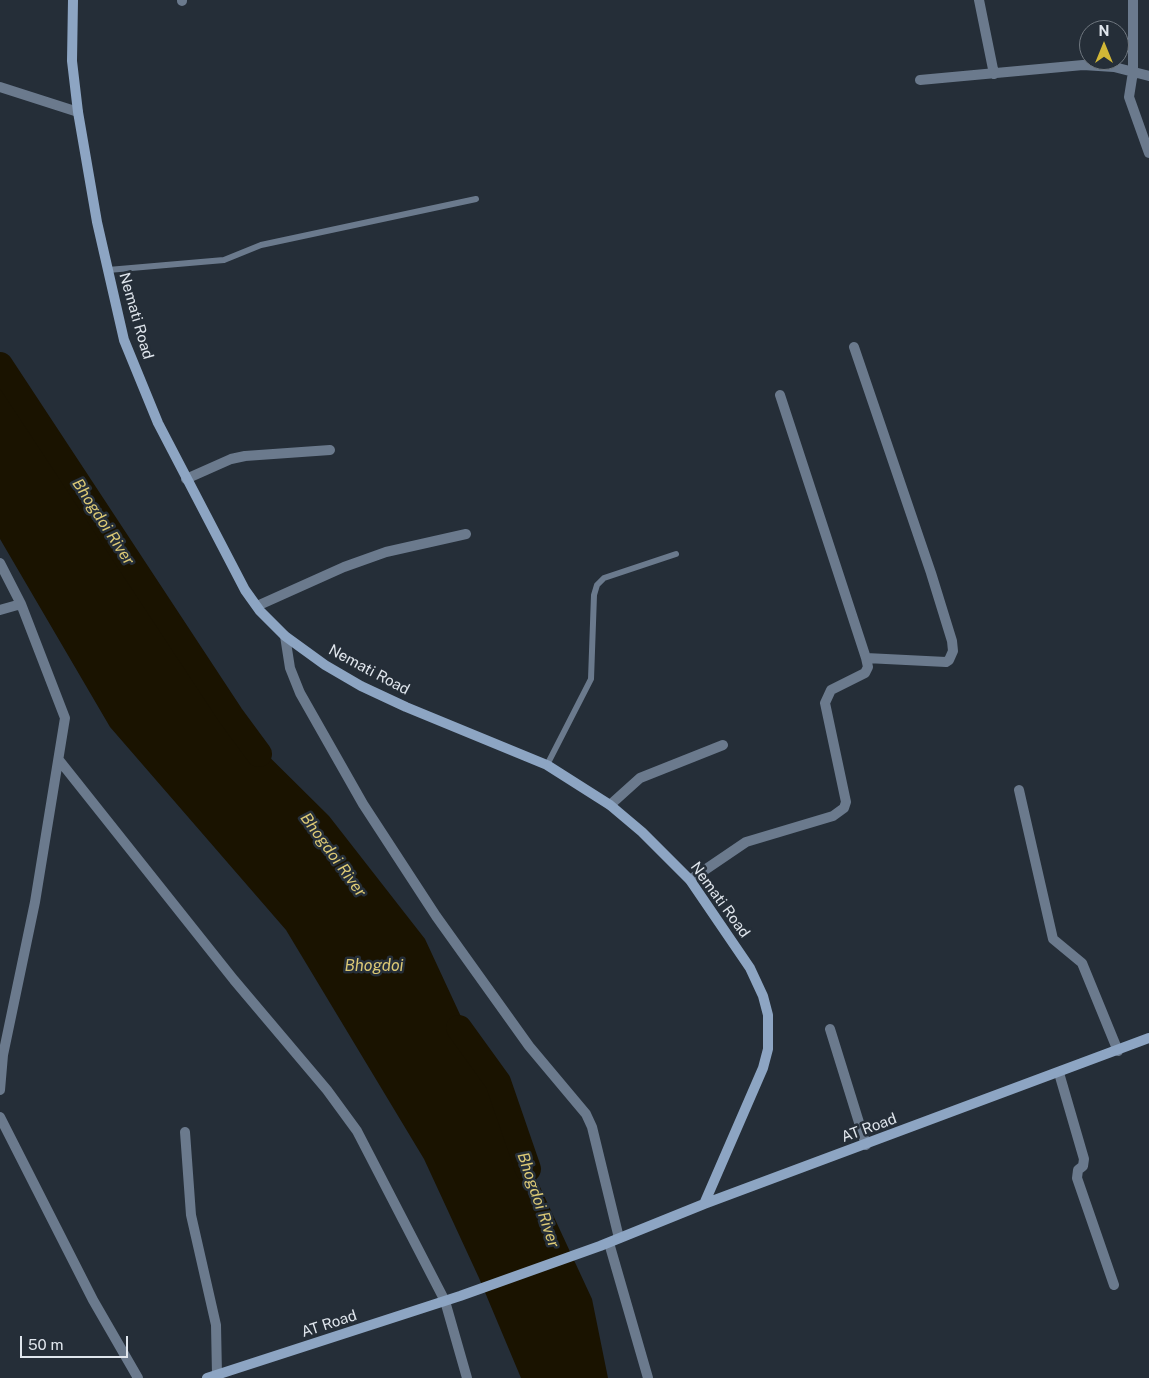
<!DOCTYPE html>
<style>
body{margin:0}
#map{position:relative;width:1149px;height:1378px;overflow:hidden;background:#252e38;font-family:"Public Sans",sans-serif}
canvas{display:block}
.north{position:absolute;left:1079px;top:20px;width:50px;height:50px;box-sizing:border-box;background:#252e38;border:1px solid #707880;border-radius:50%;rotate:0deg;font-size:14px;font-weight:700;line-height:20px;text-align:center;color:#e0e6ed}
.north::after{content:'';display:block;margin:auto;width:18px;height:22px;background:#d2b736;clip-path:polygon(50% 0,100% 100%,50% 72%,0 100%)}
.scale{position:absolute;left:20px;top:1336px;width:108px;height:22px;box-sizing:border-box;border:2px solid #e0e6ed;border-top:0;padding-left:6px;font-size:15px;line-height:18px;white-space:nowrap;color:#e0e6ed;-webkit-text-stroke:4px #252e38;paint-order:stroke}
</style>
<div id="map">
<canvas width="1149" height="1378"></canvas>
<div class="north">N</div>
<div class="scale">50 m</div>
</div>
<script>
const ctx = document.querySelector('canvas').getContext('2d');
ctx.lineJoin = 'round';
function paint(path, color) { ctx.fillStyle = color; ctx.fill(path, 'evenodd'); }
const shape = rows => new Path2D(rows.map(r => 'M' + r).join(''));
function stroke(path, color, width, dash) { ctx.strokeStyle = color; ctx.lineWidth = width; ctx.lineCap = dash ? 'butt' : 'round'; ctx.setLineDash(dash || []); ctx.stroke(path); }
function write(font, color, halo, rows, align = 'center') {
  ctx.font = font + ' "Public Sans",sans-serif'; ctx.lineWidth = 5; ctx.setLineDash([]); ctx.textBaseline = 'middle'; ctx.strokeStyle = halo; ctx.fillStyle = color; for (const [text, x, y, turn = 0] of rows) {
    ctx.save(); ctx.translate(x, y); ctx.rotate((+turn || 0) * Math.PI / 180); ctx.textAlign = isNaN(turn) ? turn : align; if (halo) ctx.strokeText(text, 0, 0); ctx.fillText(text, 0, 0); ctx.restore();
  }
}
paint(shape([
 [0,367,18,400,83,505,163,630,228,716,329,816,425,939,592,1299,608,1378,521,1378,479,1278,424,1159,286,930,110,727,0,539]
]), '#1a1300');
stroke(shape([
 [0,365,231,716,259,754],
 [459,1028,498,1082,528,1169]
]), '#1a1300', 26);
stroke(shape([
 [108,270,224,260,261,245,476,199],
 [547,765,591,679,594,595,597,585,604,578,676,554]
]), '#6b7a8d', 6);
stroke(shape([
 [182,0,182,1],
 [979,0,994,74],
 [1133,0,1133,72,1129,97,1149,153],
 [920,80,1083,65,1114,67,1149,76],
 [0,87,78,112],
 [854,347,931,573,952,641,953,651,949,660,946,662,866,658],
 [186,479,231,459,245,456,330,450],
 [0,563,21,604,65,718,35,902,3,1055,0,1090],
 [257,606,344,567,386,552,466,534],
 [0,610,21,604],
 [285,636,290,668,300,693,363,804,436,916,529,1046,586,1114,592,1127,619,1238],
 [59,760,234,980,327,1090,357,1131,445,1301,467,1378],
 [1019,790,1053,939,1082,963,1118,1051],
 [610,805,640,778,723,745],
 [690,880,746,842,833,816,844,808,846,802,825,703,831,690,865,673,868,667,866,658,780,395],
 [830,1029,866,1145],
 [1059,1073,1084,1159,1083,1166,1078,1170,1077,1178,1114,1285],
 [0,1117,93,1300,138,1378],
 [185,1132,191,1215,216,1325,217,1375],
 [609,1243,648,1378]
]), '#6b7a8d', 10);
stroke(shape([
 [73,0,72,61,78,112,97,222,124,340,158,423,245,590,260,611,285,636,325,665,361,686,406,707,547,765,610,805,642,832,690,880,750,968,763,996,768,1015,768,1049,763,1068,704,1204],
 [207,1378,460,1296,600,1246,704,1204,1149,1038]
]), '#8da5c3', 10);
write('15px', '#e0e6ed', '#252e38', [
 ["Nemati Road",136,316,74],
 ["Nemati Road",369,670,28],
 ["Nemati Road",720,900,54],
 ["AT Road",869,1128,-20],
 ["AT Road",329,1324,-18]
]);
write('italic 16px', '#dcc975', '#252e38', [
 ["Bhogdoi River",103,522,57],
 ["Bhogdoi River",333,855,54],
 ["Bhogdoi",374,966],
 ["Bhogdoi River",538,1200,71]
]);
</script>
